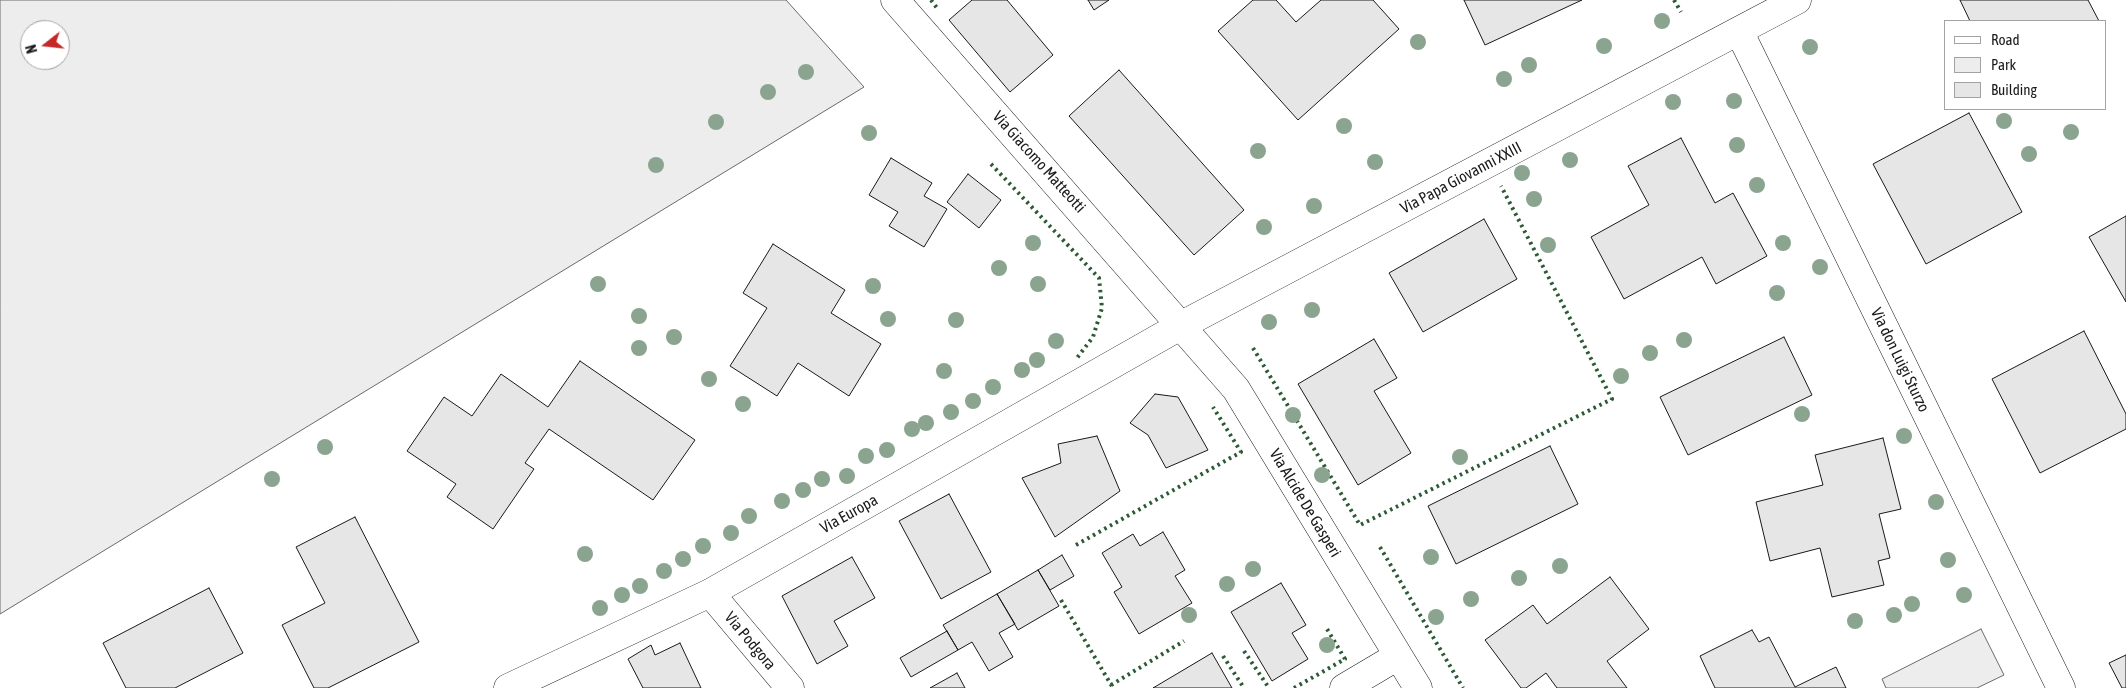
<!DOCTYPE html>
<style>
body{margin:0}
#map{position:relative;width:2126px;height:688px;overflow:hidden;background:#fff;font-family:"Asap Condensed",sans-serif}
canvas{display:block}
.legend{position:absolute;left:1944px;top:20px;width:162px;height:90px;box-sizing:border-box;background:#fff;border:1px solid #a3a3a3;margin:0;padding:6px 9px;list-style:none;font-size:15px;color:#1a1a1a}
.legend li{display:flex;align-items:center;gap:10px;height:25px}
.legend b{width:25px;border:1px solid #a3a3a3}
.north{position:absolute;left:20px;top:20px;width:50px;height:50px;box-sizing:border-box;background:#fff;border:1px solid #a3a3a3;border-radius:50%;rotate:254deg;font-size:14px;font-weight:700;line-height:20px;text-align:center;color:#1a1a1a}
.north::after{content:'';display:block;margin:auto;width:18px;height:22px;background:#c62828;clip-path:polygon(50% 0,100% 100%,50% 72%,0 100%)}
</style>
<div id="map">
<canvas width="2126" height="688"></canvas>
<ul class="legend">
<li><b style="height:6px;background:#fff"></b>Road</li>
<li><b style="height:14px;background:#ededed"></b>Park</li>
<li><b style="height:14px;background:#e6e6e6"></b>Building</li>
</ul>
<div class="north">N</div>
</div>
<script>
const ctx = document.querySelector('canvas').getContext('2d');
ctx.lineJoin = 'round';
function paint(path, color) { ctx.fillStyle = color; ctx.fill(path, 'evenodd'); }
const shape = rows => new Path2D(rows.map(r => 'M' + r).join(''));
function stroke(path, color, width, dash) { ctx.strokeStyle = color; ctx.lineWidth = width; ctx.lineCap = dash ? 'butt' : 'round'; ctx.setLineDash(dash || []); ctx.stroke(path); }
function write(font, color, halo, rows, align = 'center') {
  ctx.font = font + ' "Asap Condensed",sans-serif'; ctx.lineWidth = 4; ctx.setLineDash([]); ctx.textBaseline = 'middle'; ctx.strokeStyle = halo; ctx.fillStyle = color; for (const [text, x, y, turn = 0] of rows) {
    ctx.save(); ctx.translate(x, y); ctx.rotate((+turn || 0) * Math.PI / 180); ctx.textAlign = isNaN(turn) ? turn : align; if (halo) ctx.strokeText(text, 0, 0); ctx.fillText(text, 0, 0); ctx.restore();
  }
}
const green = shape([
 [0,0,786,0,864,87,0,614,0,0],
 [30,30,60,30,60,60,30,60,30,30],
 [1981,629,2004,675,1977,688,1886,688,1882,679,1981,629]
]);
paint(green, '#ededed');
stroke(green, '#6a6a6a', 1);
const building = shape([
 [972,0,1007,0,1053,55,1010,92,949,20,972,0],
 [1088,0,1109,0,1094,10,1088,0],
 [1253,0,1276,0,1296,22,1321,0,1373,0,1399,29,1298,120,1218,31,1253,0],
 [1464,0,1582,0,1485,45,1464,0],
 [1960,0,2088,0,2099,21,1970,21,1960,0],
 [1119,70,1244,210,1194,255,1069,116,1119,70],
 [1969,113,2022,212,1926,264,1873,164,1969,113],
 [1681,138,1715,203,1733,193,1767,256,1716,284,1702,257,1624,299,1591,237,1649,205,1628,166,1681,138],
 [891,158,932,183,924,196,947,209,924,247,889,226,898,212,869,195,891,158],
 [968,174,1001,200,979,228,947,202,968,174],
 [2126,216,2126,302,2089,237,2126,216],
 [1484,219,1517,279,1423,332,1389,273,1484,219],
 [773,244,845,290,831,313,881,344,849,396,798,363,777,396,730,366,767,308,743,293,773,244],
 [2084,331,2126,414,2126,429,2040,473,1992,379,2084,331],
 [1784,337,1812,395,1688,455,1660,397,1784,337],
 [1374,339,1397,378,1374,391,1411,453,1358,485,1298,384,1374,339],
 [580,361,695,440,653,500,549,429,525,463,534,469,493,529,447,497,456,484,407,451,444,397,472,416,501,374,548,407,580,361],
 [1155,394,1178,397,1208,450,1166,468,1148,435,1130,423,1155,394],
 [1097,436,1120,491,1055,537,1022,478,1061,463,1058,444,1097,436],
 [1883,438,1901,509,1879,514,1890,558,1878,561,1884,585,1832,597,1820,548,1770,561,1756,502,1823,485,1815,455,1883,438],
 [1550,446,1578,504,1456,564,1428,506,1550,446],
 [949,494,991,572,941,599,899,521,949,494],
 [355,517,419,642,328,688,314,688,282,625,325,603,296,547,355,517],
 [1163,532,1185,570,1175,576,1192,603,1139,634,1114,592,1122,587,1102,553,1133,534,1140,546,1163,532],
 [1062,555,1074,576,1050,590,1038,570,1062,555],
 [852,557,875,598,834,621,848,646,817,664,782,596,852,557],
 [1038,570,1059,606,1018,630,997,594,1038,570],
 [1610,577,1649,629,1607,661,1627,688,1557,688,1546,673,1526,688,1521,688,1485,640,1533,605,1547,624,1610,577],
 [1281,583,1306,625,1292,633,1308,659,1272,681,1231,612,1281,583],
 [209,588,243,653,175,688,126,688,103,643,209,588],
 [997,594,1015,624,999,633,1013,657,989,671,972,642,958,650,943,625,997,594],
 [1752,630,1759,642,1769,637,1795,687,1836,667,1846,688,1715,688,1700,656,1752,630],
 [947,631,958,650,911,677,900,658,947,631],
 [680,643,701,688,643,688,628,659,651,645,655,655,680,643],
 [1212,653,1232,688,1153,688,1212,653],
 [2126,655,2126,688,2122,688,2109,663,2126,655],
 [957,673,965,688,930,688,957,673]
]);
paint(building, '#e6e6e6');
stroke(building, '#1a1a1a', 1);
const minor = shape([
 [895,0,1236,389,1418,688],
 [1739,31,2061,688],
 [710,593,790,688],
 [508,688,710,593,1182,325,1797,0],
 [1344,688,1398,656]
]);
stroke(minor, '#1a1a1a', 29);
stroke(minor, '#fff', 28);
stroke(shape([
 [931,0,937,8],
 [1674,0,1681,12],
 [991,164,1099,278,1102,308,1093,337,1077,358],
 [1253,348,1360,525,1612,399,1501,186],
 [1076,545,1241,452,1213,407],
 [1380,547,1463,688],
 [1061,600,1113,688],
 [1244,651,1269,688],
 [1223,656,1244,688],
 [1111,685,1184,641],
 [1294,688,1345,659,1327,629]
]), '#2b5a34', 4, [2.5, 4]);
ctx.fillStyle = '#8aa48f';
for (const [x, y] of [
 [1662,21],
 [1418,42],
 [1604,46],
 [1810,47],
 [1529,65],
 [806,72],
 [1504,79],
 [768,92],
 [1734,101],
 [1673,102],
 [2004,121],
 [716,122],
 [1344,126],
 [2071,132],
 [869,133],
 [1737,145],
 [1258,151],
 [2029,154],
 [1570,160],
 [1375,162],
 [656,165],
 [1522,173],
 [1757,185],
 [1534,199],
 [1314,206],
 [1264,227],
 [1033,243],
 [1783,243],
 [1548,245],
 [1820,267],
 [999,268],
 [598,284],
 [1038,284],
 [873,286],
 [1777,293],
 [1312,310],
 [639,316],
 [888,319],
 [956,320],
 [1269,322],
 [674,337],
 [1684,340],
 [1056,341],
 [639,348],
 [1650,353],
 [1037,360],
 [1022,370],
 [944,371],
 [1621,376],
 [709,379],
 [993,387],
 [973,401],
 [743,404],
 [951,412],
 [1802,414],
 [1293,415],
 [926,423],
 [912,429],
 [1904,436],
 [325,447],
 [887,450],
 [866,456],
 [1460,457],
 [1322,475],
 [847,476],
 [272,479],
 [822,479],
 [803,490],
 [782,501],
 [1936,502],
 [749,516],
 [731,533],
 [703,546],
 [585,554],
 [1431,557],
 [683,559],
 [1948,560],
 [1560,566],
 [1253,569],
 [664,571],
 [1519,578],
 [1227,584],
 [640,586],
 [622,595],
 [1964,595],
 [1471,599],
 [1912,604],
 [600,608],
 [1189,615],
 [1894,615],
 [1436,617],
 [1855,621],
 [1327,645]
]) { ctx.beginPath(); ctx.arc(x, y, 8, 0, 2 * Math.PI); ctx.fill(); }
write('16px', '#1a1a1a', '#fff', [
 ["Via Giacomo Matteotti",1039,162,48],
 ["Via Papa Giovanni XXIII",1461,178,-28],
 ["Via don Luigi Sturzo",1900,360,64],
 ["Via Alcide De Gasperi",1305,503,59],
 ["Via Europa",849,514,-29],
 ["Via Podgora",750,641,50]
]);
</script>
